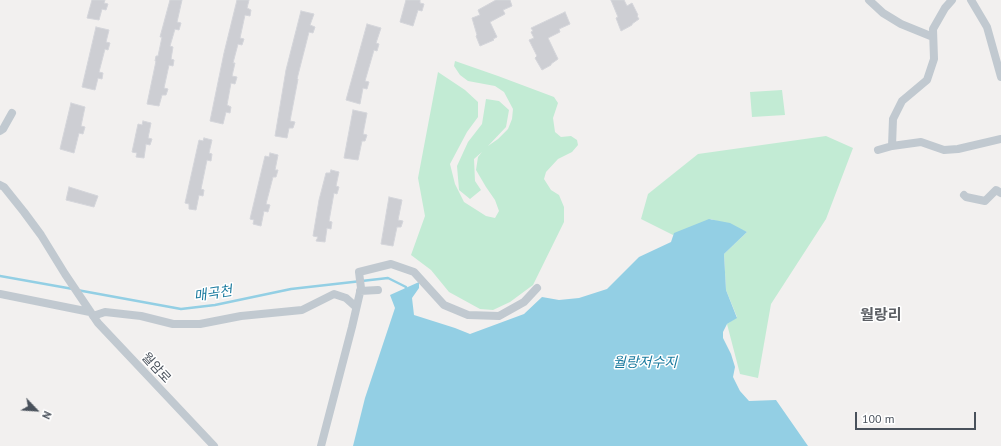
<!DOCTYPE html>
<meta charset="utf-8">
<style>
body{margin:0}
#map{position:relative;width:1001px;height:446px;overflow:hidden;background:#f2f0ef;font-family:"PT Sans",sans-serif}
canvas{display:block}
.north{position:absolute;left:16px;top:390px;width:40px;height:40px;-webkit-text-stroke:3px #fff;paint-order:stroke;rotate:115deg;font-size:11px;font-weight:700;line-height:16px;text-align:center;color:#49515b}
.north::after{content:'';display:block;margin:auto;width:14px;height:18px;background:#49515b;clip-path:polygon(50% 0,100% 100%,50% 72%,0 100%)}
.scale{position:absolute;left:855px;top:412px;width:121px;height:18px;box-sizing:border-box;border:2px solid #49515b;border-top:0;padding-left:5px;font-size:12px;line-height:14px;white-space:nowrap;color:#49515b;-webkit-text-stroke:3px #fff;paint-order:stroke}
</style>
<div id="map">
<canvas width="1001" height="446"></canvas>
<div class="north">N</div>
<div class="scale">100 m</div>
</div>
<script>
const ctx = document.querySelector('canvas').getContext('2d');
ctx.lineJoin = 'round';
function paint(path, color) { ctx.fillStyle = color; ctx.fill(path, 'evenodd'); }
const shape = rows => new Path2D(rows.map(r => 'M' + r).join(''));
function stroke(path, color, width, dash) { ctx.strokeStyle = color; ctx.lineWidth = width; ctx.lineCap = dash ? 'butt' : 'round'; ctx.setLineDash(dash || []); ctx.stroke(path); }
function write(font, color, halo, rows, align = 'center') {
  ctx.font = font + ' "PT Sans","Noto Sans KR",sans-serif'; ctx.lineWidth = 3; ctx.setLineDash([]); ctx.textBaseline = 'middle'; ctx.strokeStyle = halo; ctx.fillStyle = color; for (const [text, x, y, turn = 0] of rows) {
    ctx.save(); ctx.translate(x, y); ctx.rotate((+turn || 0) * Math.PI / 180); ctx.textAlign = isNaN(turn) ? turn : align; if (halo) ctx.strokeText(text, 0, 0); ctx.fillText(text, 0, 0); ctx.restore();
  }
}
paint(shape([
 [455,61,498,76,554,97,558,103,553,118,555,132,561,137,571,136,577,140,578,145,572,152,558,159,546,172,544,179,551,190,559,195,564,207,564,222,533,285,510,302,493,310,480,309,449,292,431,270,411,255,425,216,418,178,438,72,465,90,478,102,478,117,467,132,450,164,455,184,464,202,486,216,495,218,499,211,495,200,486,187,476,170,478,157,482,152,474,159,475,181,481,190,470,199,459,190,457,166,468,142,482,124,486,99,499,101,509,110,506,127,488,146,498,139,508,129,512,119,513,109,504,92,495,86,468,81,460,75,454,66],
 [782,90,785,115,752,117,750,92],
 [826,136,853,148,826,219,771,304,758,378,740,374,727,324,737,317,726,290,724,254,747,232,711,219,673,235,641,219,648,194,698,154]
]), '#c2ebd4');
paint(shape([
 [709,219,730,223,747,232,724,254,726,290,737,318,727,324,723,332,723,338,731,354,735,367,733,377,740,391,749,401,776,400,808,446,353,446,365,398,395,308,390,295,419,282,419,288,412,298,414,315,455,328,470,334,524,314,542,297,559,300,579,298,607,289,639,257,671,242,674,233]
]), '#93cfe4');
stroke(shape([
 [0,276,73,289],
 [77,290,181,309,215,305,291,289,388,278,406,287,406,291]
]), '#93cfe4', 2.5);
const building = shape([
 [92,0,105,0,104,3,108,4,106,10,102,9,99,20,87,18,92,0],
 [170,0,182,0,177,22,181,23,179,30,175,29,170,46,173,47,171,59,174,60,173,66,169,65,164,88,168,89,166,95,162,95,159,106,147,104,156,61,155,61,156,56,158,56,162,37,160,37,170,0],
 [237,0,249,0,247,8,251,10,250,16,245,15,240,38,244,39,242,45,238,44,233,63,235,63,232,76,237,77,235,84,231,83,227,105,231,107,230,113,226,112,223,124,210,121,224,53,237,0],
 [406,0,420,0,420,3,424,4,422,11,418,10,413,26,400,22,406,0],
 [496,0,510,0,512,6,503,10,505,14,490,22,497,37,493,39,494,40,480,46,476,36,477,35,472,18,480,15,478,10,496,0],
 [611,0,624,0,627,6,632,3,638,15,637,16,639,19,632,24,632,25,621,31,616,18,618,17,611,0],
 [301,11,314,14,310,25,315,27,313,33,309,32,297,79,298,79,290,121,295,122,293,128,289,128,287,138,275,136,286,70,301,11],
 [565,12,570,24,559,29,560,32,548,38,558,59,551,64,551,65,542,70,535,58,537,56,529,40,534,38,531,32,533,31,531,28,565,12],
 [367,24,381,28,376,43,379,44,377,51,374,50,365,81,369,82,367,89,363,88,360,104,346,100,367,24],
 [96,27,109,30,106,42,110,43,108,50,105,49,99,72,103,73,102,79,98,78,95,90,82,87,96,27],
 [71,103,85,107,81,126,85,127,83,134,79,133,74,153,60,149,71,103],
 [353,110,367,113,363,134,367,135,365,141,362,141,358,160,344,158,353,110],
 [143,121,151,123,148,138,152,139,150,145,146,144,144,158,136,157,137,153,132,152,138,124,142,125,143,121],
 [204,138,212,140,209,153,212,154,211,161,207,160,201,189,204,190,203,196,199,195,196,210,189,209,189,204,185,203,199,140,203,141,204,138],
 [270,153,278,155,275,170,278,170,276,177,273,177,266,204,270,205,268,212,264,211,261,226,253,224,254,220,250,219,265,156,269,157,270,153],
 [331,170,339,172,336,186,339,187,337,194,334,193,329,221,332,222,331,229,327,228,325,242,316,241,318,237,313,236,319,200,326,173,330,173,331,170],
 [69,187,98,196,94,207,66,200,69,187],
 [389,197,402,200,398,220,403,221,401,227,397,227,393,246,381,244,389,197]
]);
paint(building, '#cdced3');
stroke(building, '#d4d5da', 1);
stroke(shape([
 [869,0,883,13,901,24,933,37],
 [952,0,945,8,933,29,934,59,927,80,902,101,893,119,892,146,921,142,944,150,958,149,1001,139],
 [971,0,987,27,1001,77],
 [0,131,3,129,12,113],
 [878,150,892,146],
 [0,185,4,187,24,212,41,235,65,274,98,323,214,446],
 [964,195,966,197,985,201,996,190,1001,193],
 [360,291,378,290],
 [0,294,90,312],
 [93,316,105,312,141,316,173,324,200,324,241,316,302,310,334,294,346,298,356,307],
 [321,446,352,327,361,288,359,272,391,264,414,272,444,305,468,315,499,316,524,302,537,288]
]), '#c1c9d0', 8);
write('13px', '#49515b', '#fff', [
 ["월암로",156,368,47]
]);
write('italic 14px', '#197a9e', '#fff', [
 ["매곡천",213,294,-9],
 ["월랑저수지",645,363]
]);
write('bold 15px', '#5c5f64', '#fff', [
 ["월랑리",881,316]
]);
</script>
